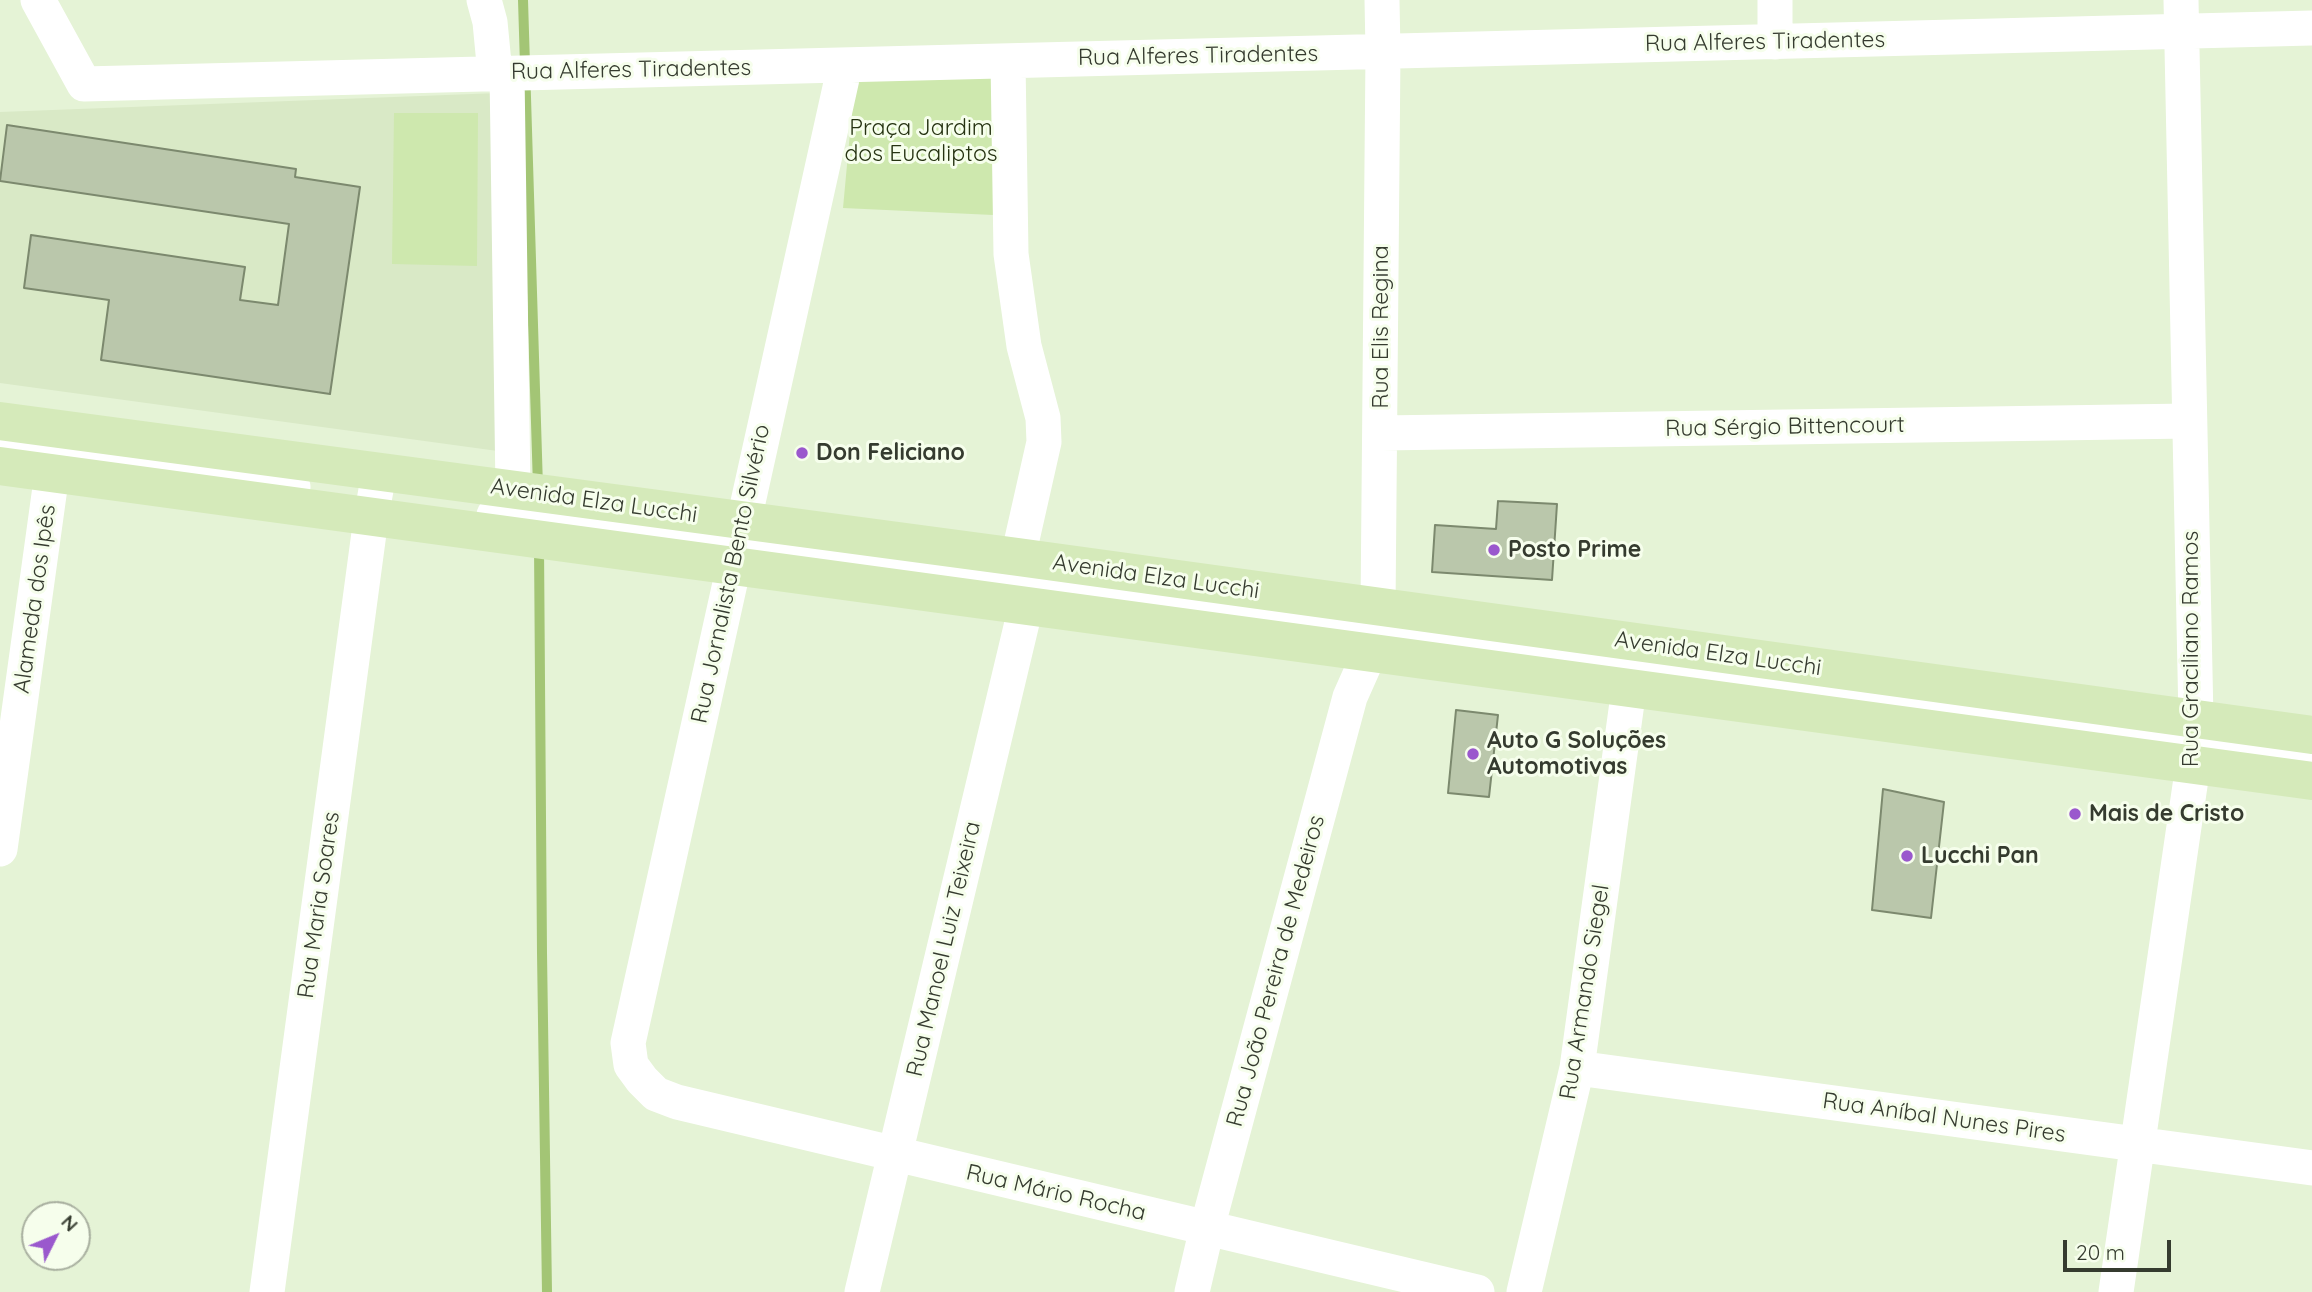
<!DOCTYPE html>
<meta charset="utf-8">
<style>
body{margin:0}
#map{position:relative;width:2312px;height:1292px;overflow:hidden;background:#e5f3d6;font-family:Quicksand,sans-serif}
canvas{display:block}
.north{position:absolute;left:21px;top:1201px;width:70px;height:70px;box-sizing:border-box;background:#f6feec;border:2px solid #a9b0a0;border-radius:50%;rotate:47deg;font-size:19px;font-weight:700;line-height:28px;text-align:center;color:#353b2f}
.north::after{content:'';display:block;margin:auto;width:24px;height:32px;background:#9a58cd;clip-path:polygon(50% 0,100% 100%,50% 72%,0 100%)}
.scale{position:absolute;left:2063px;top:1240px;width:108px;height:32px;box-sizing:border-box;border:4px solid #353b2f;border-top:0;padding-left:9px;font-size:21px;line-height:24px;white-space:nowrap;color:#353b2f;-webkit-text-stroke:5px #f6feec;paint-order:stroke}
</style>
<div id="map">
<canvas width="2312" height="1292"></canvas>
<div class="north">N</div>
<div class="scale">20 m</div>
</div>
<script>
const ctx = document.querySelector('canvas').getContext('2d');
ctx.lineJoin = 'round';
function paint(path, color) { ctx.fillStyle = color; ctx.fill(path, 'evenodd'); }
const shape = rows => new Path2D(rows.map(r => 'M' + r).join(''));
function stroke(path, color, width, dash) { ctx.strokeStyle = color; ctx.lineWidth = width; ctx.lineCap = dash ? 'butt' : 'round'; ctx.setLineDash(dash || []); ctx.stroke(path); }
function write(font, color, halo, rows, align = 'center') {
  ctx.font = font + ' Quicksand,sans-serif'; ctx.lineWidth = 6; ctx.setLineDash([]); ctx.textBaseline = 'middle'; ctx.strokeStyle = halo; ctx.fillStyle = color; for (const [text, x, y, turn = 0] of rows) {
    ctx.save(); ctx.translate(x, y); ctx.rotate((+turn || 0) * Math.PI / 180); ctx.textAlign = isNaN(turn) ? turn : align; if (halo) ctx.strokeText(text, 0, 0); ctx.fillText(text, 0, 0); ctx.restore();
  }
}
paint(shape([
 [499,93,505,452,0,383,0,112]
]), '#d9e9c6');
paint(shape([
 [856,68,993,74,993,215,843,208],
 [394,113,478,113,477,266,392,264]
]), '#cee8ae');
stroke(shape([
 [523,0,538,487],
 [539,545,542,953,547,1292]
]), '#a3c575', 10);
const building = shape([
 [7,125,296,169,295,177,360,187,330,394,101,360,109,300,24,288,31,235,245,267,240,300,278,305,289,224,0,181,7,125],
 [1498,501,1557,504,1552,580,1432,572,1435,525,1496,529,1498,501],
 [1456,710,1498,715,1489,797,1448,793,1456,710],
 [1883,789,1944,802,1931,918,1872,910,1883,789]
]);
paint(building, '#bac7ab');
stroke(building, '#7c896e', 2);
stroke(shape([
 [38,0,84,84,2312,28],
 [484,0,490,22,495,74],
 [1775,0,1775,42],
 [1008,61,1011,254,1024,346,1043,418,1044,442,1018,557],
 [845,65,628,1043,631,1065,642,1080,656,1094,677,1102,1477,1292],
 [507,73,513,490],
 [1381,433,2189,421],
 [0,442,293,487],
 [494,515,737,544,2312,758],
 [0,849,52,473],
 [1577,1068,2312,1168],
 [267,1292,371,518,379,473],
 [862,1292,1026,606],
 [1192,1292,1207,1228,1350,697,1370,652,1378,608,1383,51,1382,0],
 [1524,1292,1577,1068,1629,688],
 [2116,1292,2193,765,2196,719,2181,0]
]), '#fff', 35);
stroke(shape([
 [0,421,1018,557,2312,735],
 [0,466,2312,781]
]), '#d5eaba', 38);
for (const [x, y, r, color] of [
 [802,453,7,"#9a58cd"],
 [1494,550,7,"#9a58cd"],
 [1473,754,7,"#9a58cd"],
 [2075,814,7,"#9a58cd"],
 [1907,856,7,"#9a58cd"]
]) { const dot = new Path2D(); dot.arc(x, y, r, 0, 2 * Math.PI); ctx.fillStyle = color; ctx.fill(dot); stroke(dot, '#f6feec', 2.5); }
write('23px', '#353b2f', '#f6feec', [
 ["Rua Alferes Tiradentes",1765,42,-1],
 ["Rua Alferes Tiradentes",1198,56,-1],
 ["Rua Alferes Tiradentes",631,70,-1],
 ["Rua Elis Regina",1381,327,-90],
 ["Rua Sérgio Bittencourt",1785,427,-1],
 ["Avenida Elza Lucchi",594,501,8],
 ["Rua Jornalista Bento Silvério",731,574,-78],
 ["Avenida Elza Lucchi",1156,577,8],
 ["Alameda dos Ipês",35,599,-82],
 ["Rua Graciliano Ramos",2191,649,-90],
 ["Avenida Elza Lucchi",1718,654,8],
 ["Rua Maria Soares",319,905,-82],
 ["Rua Manoel Luiz Teixeira",944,949,-77],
 ["Rua João Pereira de Medeiros",1276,971,-75],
 ["Rua Armando Siegel",1585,992,-81],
 ["Rua Aníbal Nunes Pires",1944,1118,8],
 ["Rua Mário Rocha",1056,1193,13]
]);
write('23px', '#263312', '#f6feec', [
 ["Praça Jardim",921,128],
 ["dos Eucaliptos",921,154]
]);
write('bold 23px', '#353b2f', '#f6feec', [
 ["Don Feliciano",816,453],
 ["Posto Prime",1508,550],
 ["Auto G Soluções",1487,741],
 ["Automotivas",1487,767],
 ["Mais de Cristo",2089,814],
 ["Lucchi Pan",1921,856]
], 'left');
</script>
